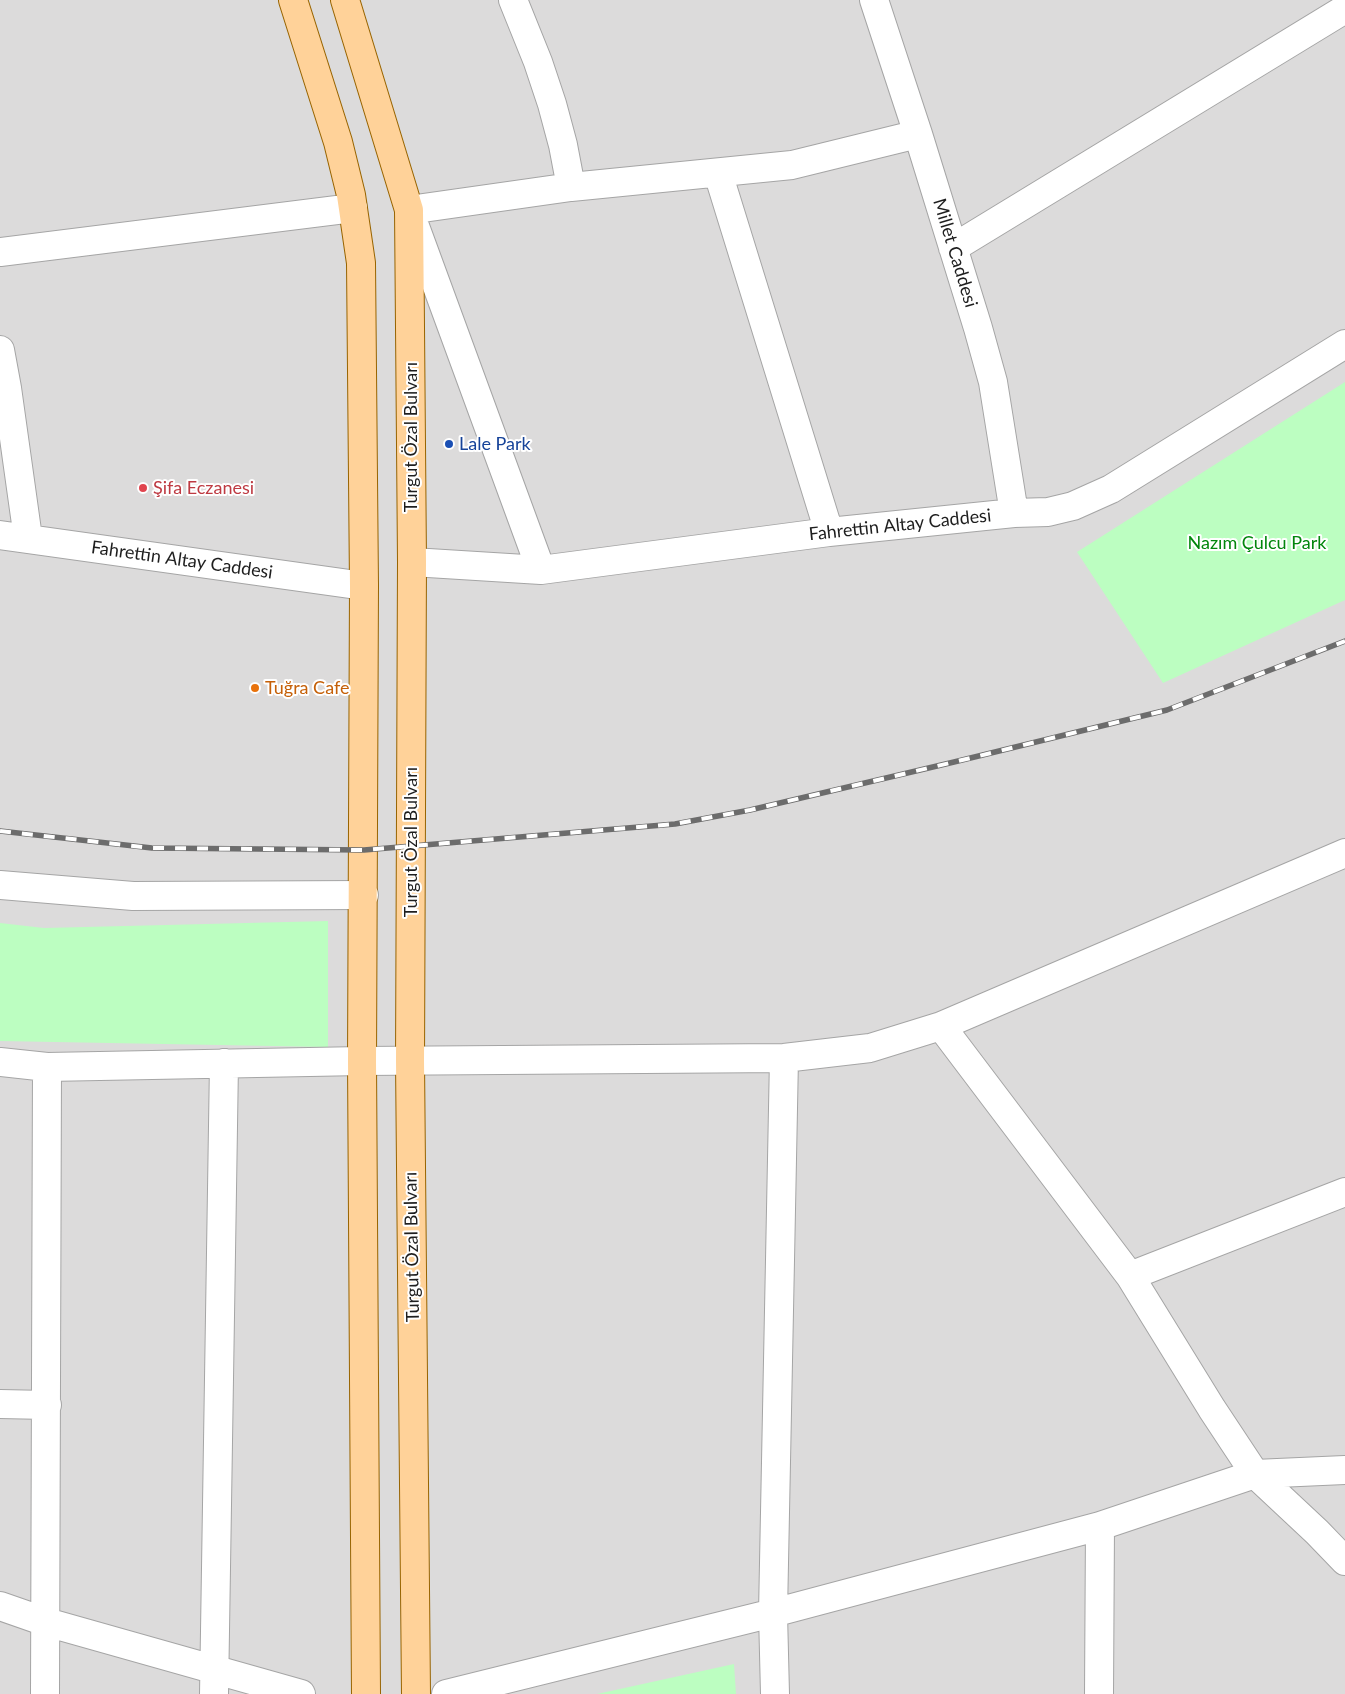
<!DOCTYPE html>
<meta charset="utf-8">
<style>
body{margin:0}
canvas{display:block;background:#f0ece3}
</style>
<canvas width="1345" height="1694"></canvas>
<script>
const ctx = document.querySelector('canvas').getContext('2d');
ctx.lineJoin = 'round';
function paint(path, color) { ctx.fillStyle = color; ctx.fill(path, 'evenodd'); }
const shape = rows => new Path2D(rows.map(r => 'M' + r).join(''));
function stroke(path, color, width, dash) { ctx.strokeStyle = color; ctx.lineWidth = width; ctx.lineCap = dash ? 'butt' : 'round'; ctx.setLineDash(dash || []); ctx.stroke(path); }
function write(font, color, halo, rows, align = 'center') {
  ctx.font = font + ' Lato,sans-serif'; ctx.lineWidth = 4; ctx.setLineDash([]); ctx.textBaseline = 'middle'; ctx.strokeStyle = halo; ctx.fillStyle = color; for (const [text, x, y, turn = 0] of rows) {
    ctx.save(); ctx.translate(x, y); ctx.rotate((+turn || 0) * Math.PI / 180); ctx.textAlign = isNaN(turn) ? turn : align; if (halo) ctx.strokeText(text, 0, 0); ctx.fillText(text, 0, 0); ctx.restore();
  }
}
paint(shape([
 [0,0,1345,0,1345,1694,0,1694]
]), '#dcdbdb');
paint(shape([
 [1345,382,1345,600,1163,683,1077,552],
 [328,921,328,1047,0,1041,0,923,44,928],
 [734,1664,736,1694,597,1694]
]), '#bcfec1');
const minor = shape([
 [513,0,538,62,552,104,563,145,571,187],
 [874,0,918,134,978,328,993,382,1014,513],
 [718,173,829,532],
 [953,248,1345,9],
 [0,252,353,208],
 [0,350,7,388,28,538],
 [0,535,364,586],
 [412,562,541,570,829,532,1014,513,1048,512,1073,506,1111,489,1345,344],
 [541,570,409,210,571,187,792,165,918,134],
 [0,885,133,896,364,895],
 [941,1026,1130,1276,1212,1409,1255,1474,1317,1532,1345,1561],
 [0,1062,47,1067,362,1061,784,1058,870,1048,941,1026,1345,853],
 [1130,1276,1345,1192],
 [0,1404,47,1405],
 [0,1606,46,1622,301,1694],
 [45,1694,47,1067],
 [214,1694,224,1063],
 [446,1694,773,1613,1100,1526,1255,1474,1345,1470],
 [775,1694,773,1613,784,1058],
 [1099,1694,1100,1526]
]);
const major = shape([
 [293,0,338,142,351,195,361,263,364,586,362,1061,366,1694],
 [345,0,409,210,412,562,410,1061,416,1694]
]);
stroke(minor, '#a5a5a5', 30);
stroke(major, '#986400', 30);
stroke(minor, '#fff', 28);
stroke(major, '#ffd299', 28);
const rail = shape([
 [0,831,152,848,364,850,675,824,750,810,954,762,1167,710,1345,641]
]);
stroke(rail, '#6c6c6c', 5.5);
stroke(rail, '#fff', 4, [11]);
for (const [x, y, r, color] of [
 [449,444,5,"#1a4fb4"],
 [143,488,5,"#e0444e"],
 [255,688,5,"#e8710a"]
]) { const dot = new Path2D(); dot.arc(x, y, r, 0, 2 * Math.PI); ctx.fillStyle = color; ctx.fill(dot); stroke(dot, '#fff', 2); }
write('18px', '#1e1e1e', '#fff', [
 ["Millet Caddesi",955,253,73],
 ["Turgut Özal Bulvarı",411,437,-90],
 ["Fahrettin Altay Caddesi",900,525,-6],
 ["Fahrettin Altay Caddesi",182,560,8],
 ["Turgut Özal Bulvarı",411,842,-90],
 ["Turgut Özal Bulvarı",412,1247,-91]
]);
write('18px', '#164399', '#fff', [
 ["Lale Park",459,444]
], 'left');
write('18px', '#be3a42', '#fff', [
 ["Şifa Eczanesi",153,488]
], 'left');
write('18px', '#02860c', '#fff', [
 ["Nazım Çulcu Park",1257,543]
]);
write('18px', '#c56008', '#fff', [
 ["Tuğra Cafe",265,688]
], 'left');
</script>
